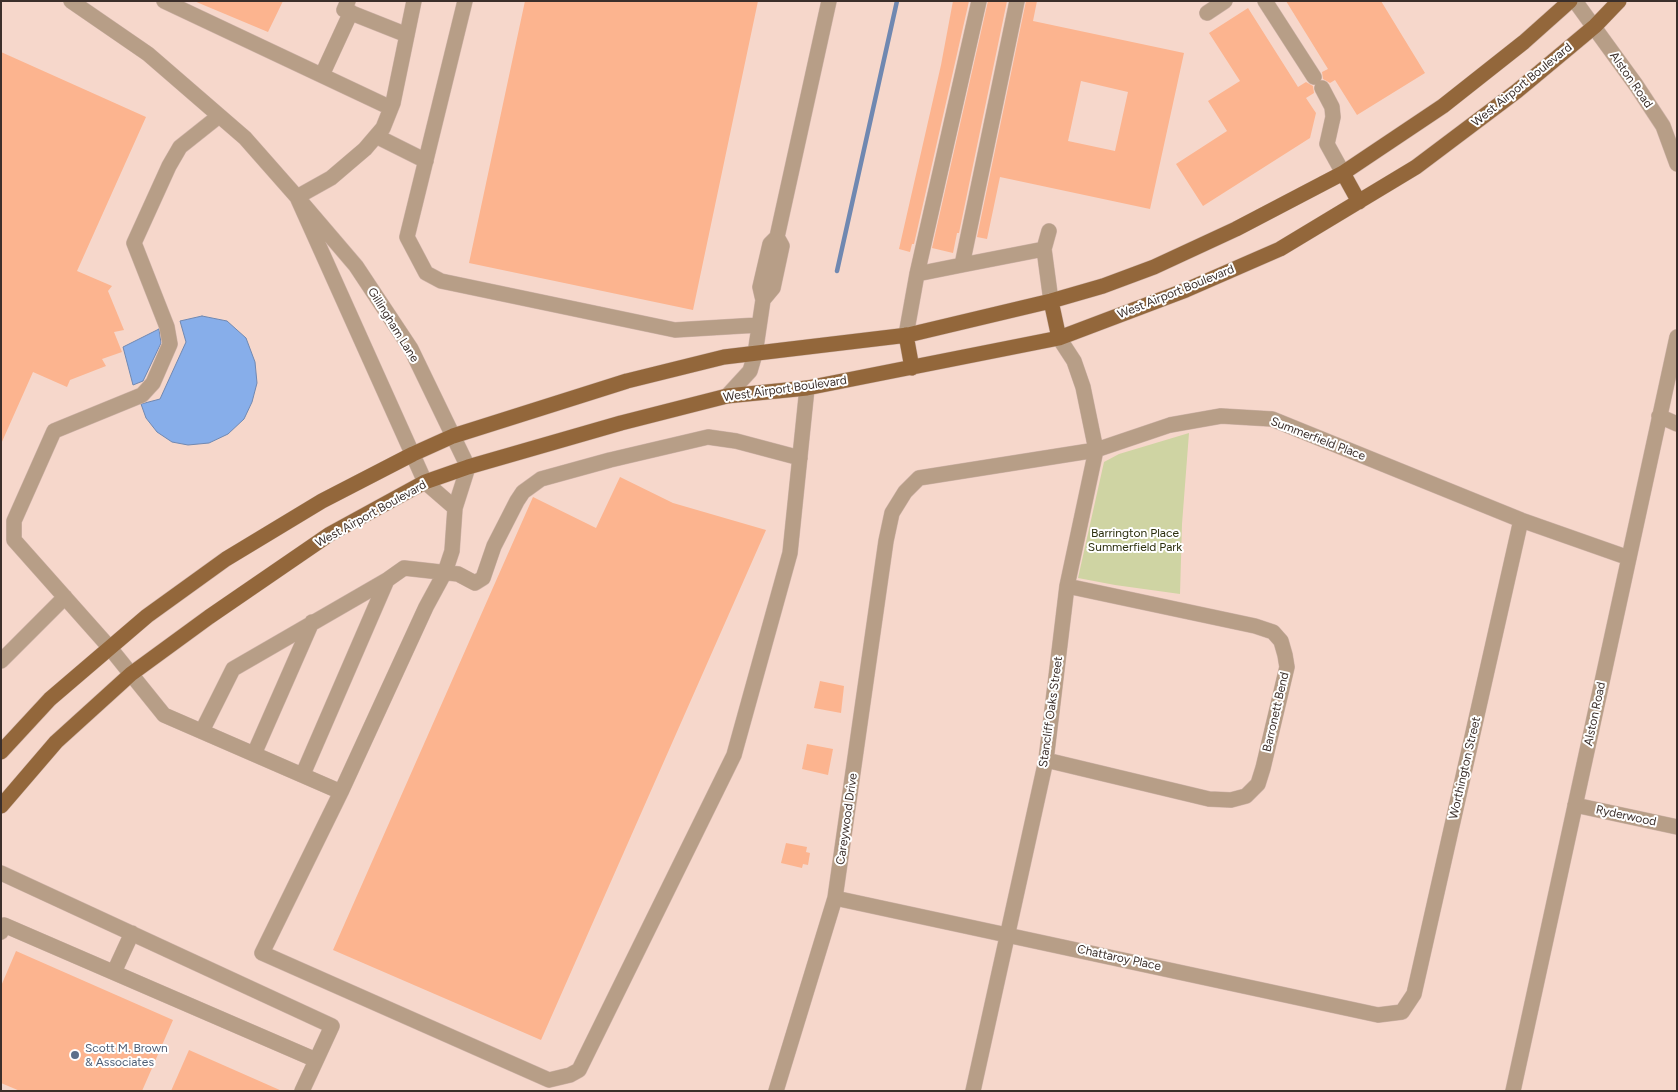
<!DOCTYPE html>
<style>
body{margin:0}
#map{position:relative;width:1678px;height:1092px;overflow:hidden;background:#f6d7cb;font-family:Figtree,sans-serif}
canvas{display:block}
.frame{position:absolute;inset:0;border:2px solid #3b2f2b;pointer-events:none}
</style>
<div id="map">
<canvas width="1678" height="1092"></canvas>
<div class="frame"></div>
</div>
<script>
const ctx = document.querySelector('canvas').getContext('2d');
ctx.lineJoin = 'round';
function paint(path, color) { ctx.fillStyle = color; ctx.fill(path, 'evenodd'); }
const shape = rows => new Path2D(rows.map(r => 'M' + r).join(''));
function stroke(path, color, width, dash) { ctx.strokeStyle = color; ctx.lineWidth = width; ctx.lineCap = dash ? 'butt' : 'round'; ctx.setLineDash(dash || []); ctx.stroke(path); }
function write(font, color, halo, rows, align = 'center') {
  ctx.font = font + ' Figtree,sans-serif'; ctx.lineWidth = 4; ctx.setLineDash([]); ctx.textBaseline = 'middle'; ctx.strokeStyle = halo; ctx.fillStyle = color; for (const [text, x, y, turn = 0] of rows) {
    ctx.save(); ctx.translate(x, y); ctx.rotate((+turn || 0) * Math.PI / 180); ctx.textAlign = isNaN(turn) ? turn : align; if (halo) ctx.strokeText(text, 0, 0); ctx.fillText(text, 0, 0); ctx.restore();
  }
}
paint(shape([
 [1189,433,1182,524,1180,594,1115,585,1078,578,1104,462,1119,454]
]), '#cfd4a3');
const water = shape([
 [202,316,227,321,246,338,255,362,257,383,252,402,244,419,228,434,209,443,188,445,172,442,157,432,146,418,141,404,160,399,186,342,180,321,202,316],
 [159,329,161,343,143,381,133,385,123,347,159,329]
]);
paint(water, '#87aeea');
stroke(water, '#7088b1', 1);
stroke(shape([
 [837,271,897,1]
]), '#7088b1', 4.5);
paint(shape([
 [194,1,283,1,268,32],
 [525,1,758,1,693,310,469,263],
 [953,1,969,1,914,244,912,244,910,252,899,249,941,65],
 [988,1,1007,1,959,233,957,233,953,253,932,248],
 [1026,1,1037,1,1033,21,1184,53,1150,209,1000,177,987,239,977,237],
 [1081,81,1128,92,1115,151,1068,141],
 [1286,1,1381,1,1425,73,1357,115,1335,80,1330,83,1323,79,1322,72,1328,69],
 [1248,8,1298,87,1306,82,1313,86,1314,93,1306,98,1316,113,1310,138,1203,206,1176,164,1227,131,1208,101,1240,81,1209,33],
 [1,52,146,117,77,271,112,286,108,291,124,330,114,332,122,352,102,359,106,366,70,380,67,387,33,372,1,444],
 [620,477,673,503,766,530,541,1040,333,950,533,497,596,528],
 [820,681,844,686,841,713,814,708],
 [807,744,833,749,828,775,802,769],
 [786,843,807,847,806,852,810,853,808,865,803,864,802,868,781,863],
 [16,951,173,1020,142,1091,20,1091,1,1083,1,986],
 [189,1050,282,1091,171,1091]
]), '#fcb48f');
const minor = shape([
 [71,1,148,54,245,138,297,197,356,266,411,349,468,467,455,508,425,482,297,197],
 [164,1,391,108],
 [348,1,344,10,407,35],
 [465,1,407,237,426,273,441,281,675,330,758,325],
 [1017,1,962,265,1044,249,1051,301],
 [1265,1,1314,77],
 [1575,1,1636,85,1663,126,1677,164],
 [1207,13,1225,1],
 [322,75,351,12],
 [1322,88,1332,107,1333,117,1327,144,1343,173],
 [219,116,180,147,169,166,134,243,167,327,170,344,153,383,142,395,54,431,14,521,14,540,110,648,164,715,341,792],
 [376,136,426,161],
 [297,197,331,178,365,149,383,128,393,103,414,1],
 [1044,249,1049,231],
 [917,274,962,265],
 [763,300,773,288,782,246,777,237,829,1],
 [906,335,917,274,979,1],
 [727,396,750,371,755,354,763,300,760,287,770,244,777,237],
 [1659,416,1677,424],
 [455,508,452,551,445,572,426,607,341,792,262,953,549,1080,570,1075,579,1070,734,755,790,553,807,388],
 [1,661,65,597],
 [202,731,233,669,387,580,404,568,458,574,475,583,483,578,494,546,517,501,523,492,541,479,610,460,708,437,736,441,800,458],
 [254,754,312,622],
 [1046,760,1209,799,1231,800,1246,796,1258,784,1263,768,1287,667,1285,655,1281,641,1273,632,1255,626,1067,586],
 [303,774,387,580],
 [1575,805,1677,827],
 [1,873,332,1026,302,1091],
 [835,898,1378,1015,1402,1012,1414,994,1521,520],
 [1,932,4,925,316,1060],
 [114,972,132,933],
 [776,1091,835,898,886,541,892,513,905,492,919,478,1096,450,1170,425,1221,416,1272,419,1521,520,1629,558],
 [973,1091,1046,760,1067,586,1096,450,1083,387,1074,361,1059,338],
 [1513,1091,1677,337]
]);
const major = shape([
 [1343,173,1359,202],
 [1051,301,1059,338],
 [906,335,912,368],
 [1,752,50,699,147,616,226,559,322,501,413,454,453,436,627,381,724,357,908,335,1051,301,1103,286,1154,267,1236,229,1343,173,1443,106,1524,42,1570,1],
 [1,806,56,742,131,674,209,617,330,534,425,482,468,467,621,423,727,396,807,388,1059,338,1186,290,1280,249,1416,167,1517,91,1595,26,1619,1]
]);
stroke(minor, '#d1b5ab', 16);
stroke(major, '#d1b5ab', 16);
stroke(minor, '#b79e87', 15);
stroke(major, '#93673b', 15);
for (const [x, y, r, color] of [
 [75,1055,5,"#5c6f8a"]
]) { const dot = new Path2D(); dot.arc(x, y, r, 0, 2 * Math.PI); ctx.fillStyle = color; ctx.fill(dot); stroke(dot, '#fff', 2); }
write('12px', '#3b2f2b', '#fff', [
 ["Alston Road",1631,80,55],
 ["West Airport Boulevard",1522,85,-39],
 ["West Airport Boulevard",1176,292,-22],
 ["Gillingham Lane",393,325,58],
 ["West Airport Boulevard",785,389,-8],
 ["Summerfield Place",1318,439,21],
 ["West Airport Boulevard",371,514,-29],
 ["Stancliff Oaks Street",1051,712,-82],
 ["Barronett Bend",1276,712,-77],
 ["Alston Road",1595,714,-78],
 ["Worthington Street",1465,768,-77],
 ["Ryderwood",1626,816,12],
 ["Careywood Drive",847,819,-82],
 ["Chattaroy Place",1119,958,12]
]);
write('12px', '#2b2e0d', '#fff', [
 ["Barrington Place",1135,533],
 ["Summerfield Park",1135,547]
]);
write('12px', '#4e5e75', '#fff', [
 ["Scott M. Brown",85,1048],
 ["& Associates",85,1062]
], 'left');
</script>
